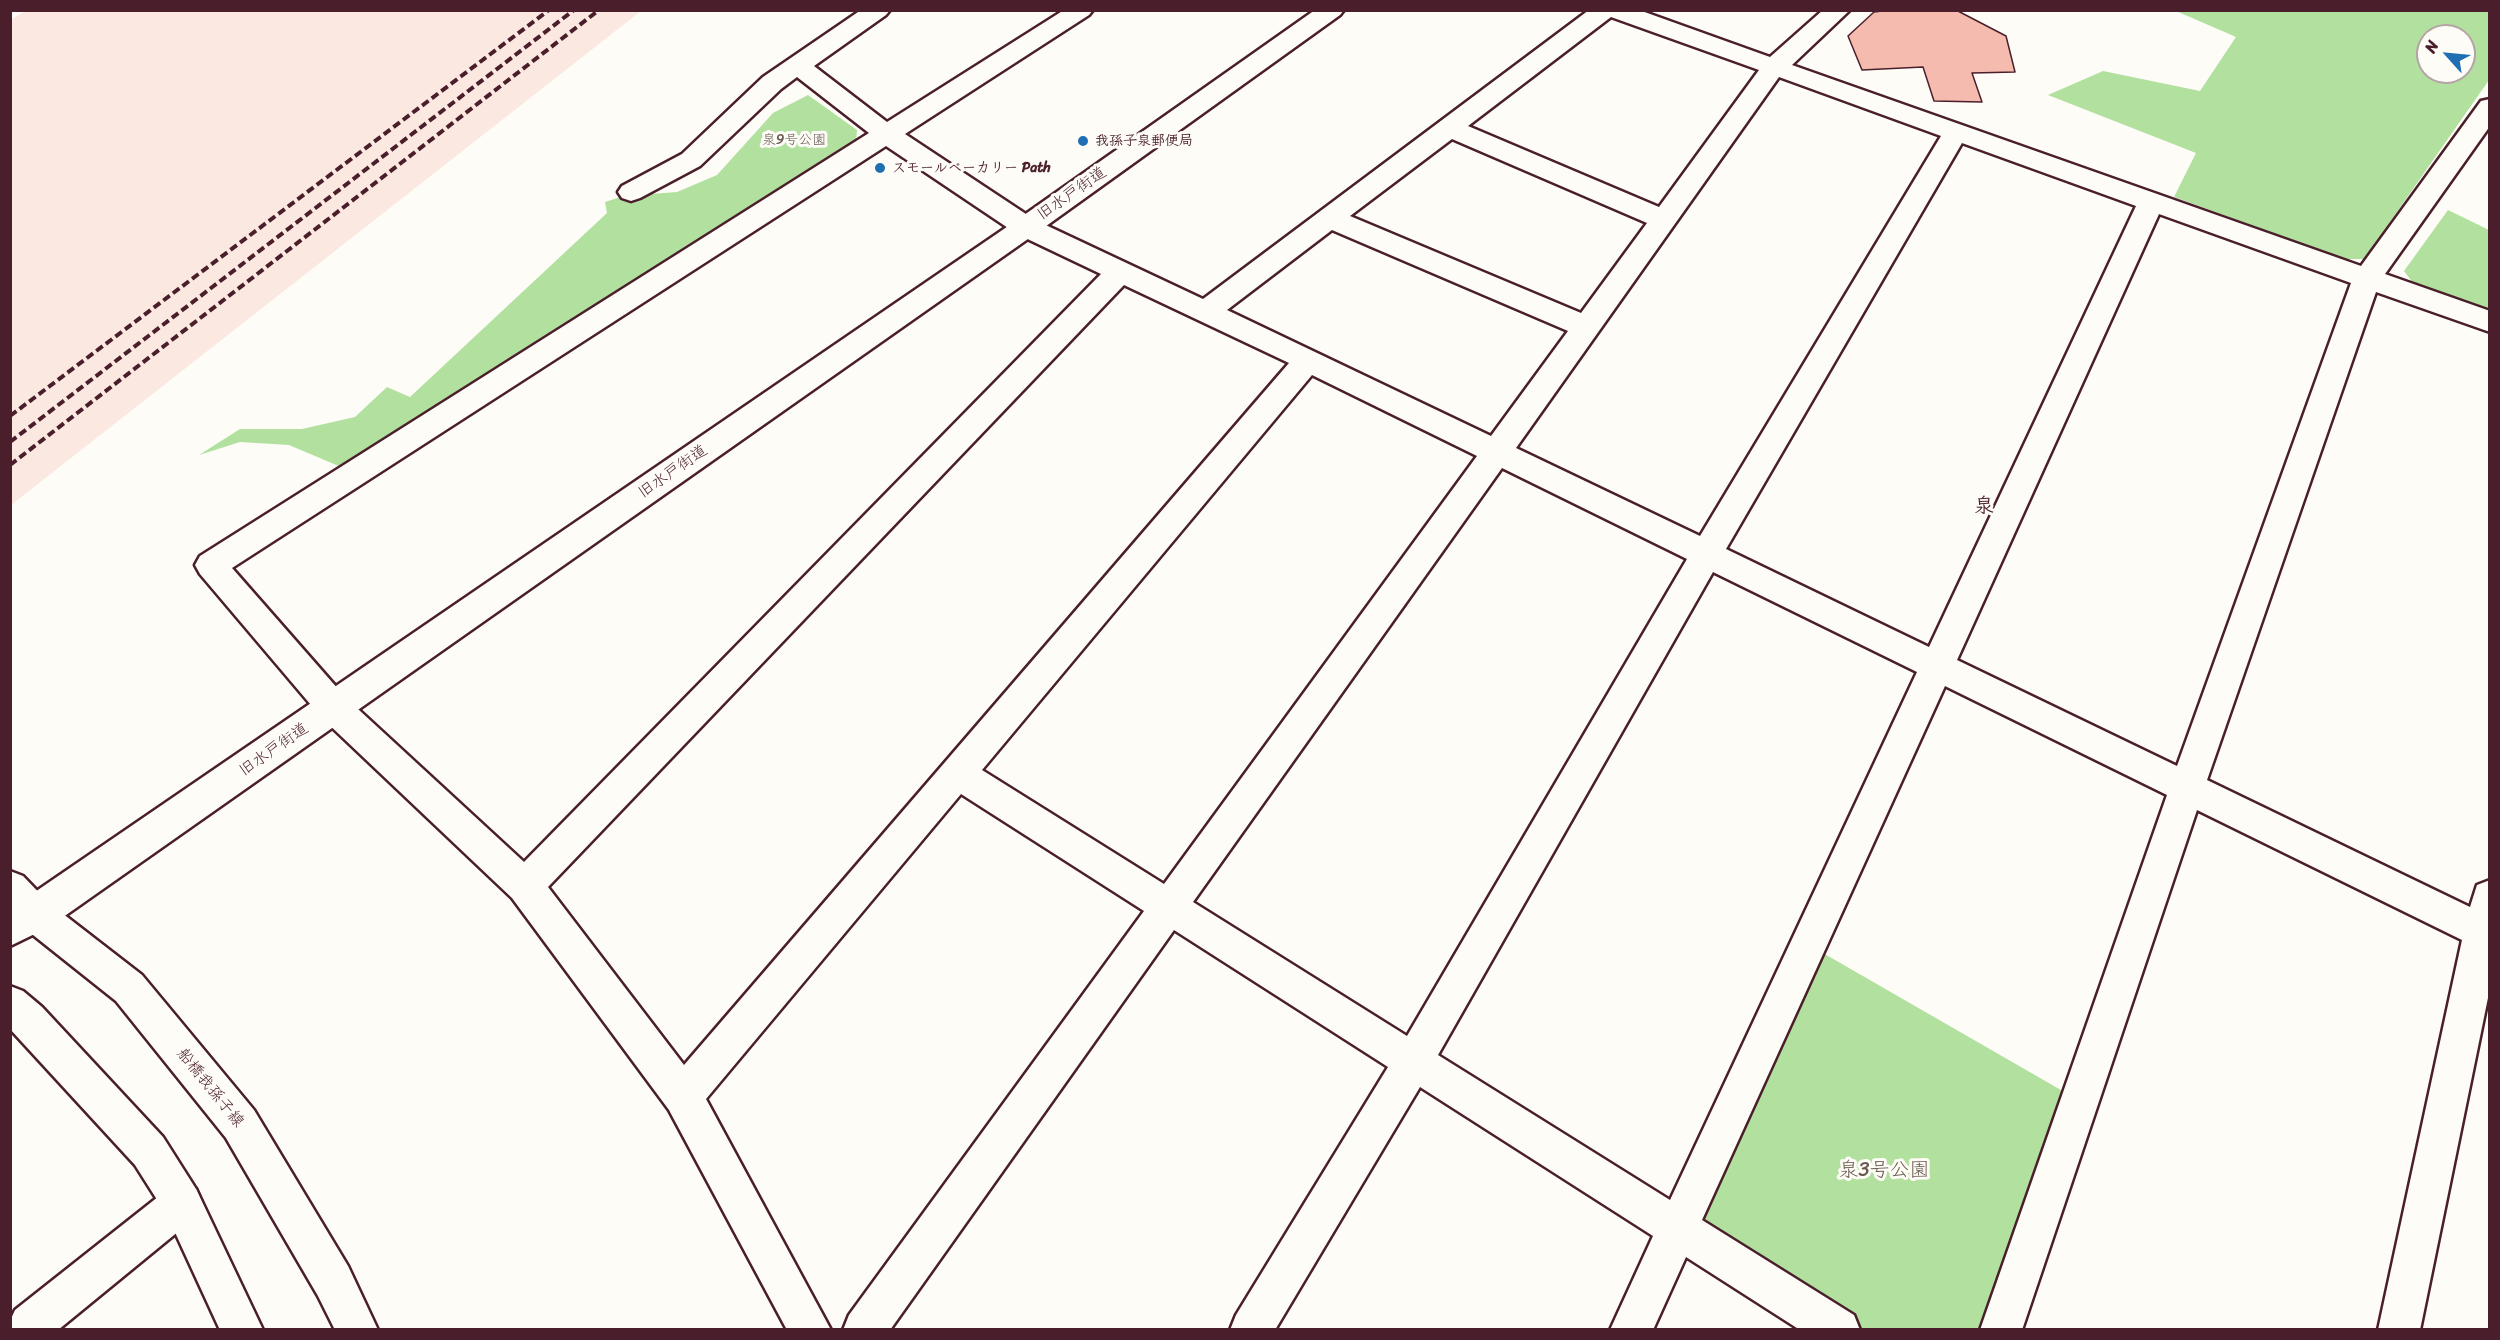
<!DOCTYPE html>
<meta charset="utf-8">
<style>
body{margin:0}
#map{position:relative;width:2500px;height:1340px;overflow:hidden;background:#fdfcf7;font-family:Sriracha,sans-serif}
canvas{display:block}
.frame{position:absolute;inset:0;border:12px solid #4a1f2b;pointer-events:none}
.north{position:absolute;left:2416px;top:24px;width:60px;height:60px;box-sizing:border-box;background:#fdfcf7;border:2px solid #b5a4a5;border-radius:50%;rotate:297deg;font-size:16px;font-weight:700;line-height:24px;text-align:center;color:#4a1f2b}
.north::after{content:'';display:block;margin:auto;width:21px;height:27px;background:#1f6fb2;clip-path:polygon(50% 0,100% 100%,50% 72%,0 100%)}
</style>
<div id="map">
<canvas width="2500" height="1340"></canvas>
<div class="frame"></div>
<div class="north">N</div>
</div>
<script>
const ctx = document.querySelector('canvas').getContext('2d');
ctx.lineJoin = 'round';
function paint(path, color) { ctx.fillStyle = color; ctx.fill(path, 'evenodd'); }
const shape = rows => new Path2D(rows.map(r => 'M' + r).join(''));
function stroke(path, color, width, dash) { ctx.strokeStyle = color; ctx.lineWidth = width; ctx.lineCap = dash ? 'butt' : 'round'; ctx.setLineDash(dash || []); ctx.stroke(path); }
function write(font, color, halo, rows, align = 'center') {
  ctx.font = font + ' Sriracha,"Klee One",sans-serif'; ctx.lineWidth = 6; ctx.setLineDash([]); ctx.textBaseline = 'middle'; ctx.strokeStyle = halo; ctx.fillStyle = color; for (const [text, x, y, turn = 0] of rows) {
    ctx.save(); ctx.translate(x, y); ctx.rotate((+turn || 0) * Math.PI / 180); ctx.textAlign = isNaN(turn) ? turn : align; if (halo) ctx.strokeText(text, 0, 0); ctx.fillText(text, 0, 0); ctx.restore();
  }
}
paint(shape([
 [26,11,641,10,641,11,11,505,10,20]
]), '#fbe8e1');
paint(shape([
 [2176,11,2489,11,2489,80,2364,259,2345,259,2174,197,2196,153,2048,95,2103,71,2200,91,2236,37],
 [2428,36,2464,36,2464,72,2428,72],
 [808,95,857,130,856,142,341,467,289,445,240,442,199,455,240,429,302,429,355,417,387,387,410,397,607,213,605,202,624,196,677,192,717,175,773,113],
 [2448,210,2489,230,2489,310,2413,283,2404,271],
 [1809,945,2080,1101,2001,1329,1839,1329,1678,1228]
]), '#b2e09e');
const building = shape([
 [1890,10,1956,10,2006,36,2015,72,1972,73,1982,102,1934,101,1923,67,1862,70,1848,36,1874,12,1890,10]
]);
paint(building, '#f5bbaf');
stroke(building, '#4a1f2b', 1.5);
const minor = shape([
 [861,10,890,10,886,15,814,66,887,122,1064,10,1093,10,1089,15,905,134,1035,220,1203,299,1589,10,1639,10,1770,57,1823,10,1850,10,1792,65,2361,266,2481,101,2490,99,2490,126,2385,274,2490,311,2490,332,2376,292,2207,780,2470,907,2477,885,2490,880,2490,988,2420,1330,2378,1330,2462,940,2197,810,2022,1330,1980,1330,2167,795,1945,686,1702,1220,1854,1315,1860,1330,1800,1330,1686,1257,1653,1330,1610,1330,1653,1236,1420,1087,1275,1330,1230,1330,1236,1315,1388,1067,1174,930,890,1330,843,1330,849,1315,1144,911,961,794,706,1099,831,1330,787,1330,669,1110,512,898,322,718,200,574,195,565,200,556,869,133,797,77,781,89,700,166,640,198,631,201,622,198,618,192,622,186,682,154,763,77,861,10],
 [1611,17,1759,70,1659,207,1468,126,1611,17],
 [1779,77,1941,136,1700,536,1516,448,1779,77],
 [1452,139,1647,223,1581,313,1350,216,1452,139],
 [1962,143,2136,206,1929,647,1726,549,1962,143],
 [886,146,1017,234,1101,274,524,862,346,698,232,568,886,146],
 [2159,214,2351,283,2177,766,1957,660,2159,214],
 [1332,230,1568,331,1491,436,1227,310,1332,230],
 [1124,285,1289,363,684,1065,548,887,1124,285],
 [1312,375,1477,456,1164,884,982,770,1312,375],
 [1502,468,1687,559,1407,1036,1193,902,1502,468],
 [1713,572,1917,672,1670,1200,1438,1055,1713,572],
 [182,1183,196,1189,202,1203,196,1217,58,1330,11,1330,10,1321,15,1310,168,1189,182,1183]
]);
const tertiary = shape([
 [1315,10,1344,10,1340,15,1035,234,49,927,10,946,10,909,1017,220,1315,10]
]);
const primary = shape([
 [10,871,23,876,49,903,142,975,254,1110,348,1266,378,1330,335,1330,318,1296,226,1138,116,1001,23,927,10,914,10,871],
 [10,986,23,991,42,1007,163,1137,196,1189,263,1330,220,1330,168,1217,135,1165,10,1029,10,986]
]);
stroke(minor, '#4a1f2b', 5);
stroke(tertiary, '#4a1f2b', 5);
stroke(primary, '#4a1f2b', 5);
paint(minor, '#fdfcf7');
paint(tertiary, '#fdfcf7');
paint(primary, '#fdfcf7');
stroke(shape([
 [10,416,549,10],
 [10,442,574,10],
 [10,465,599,10]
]), '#4a1f2b', 4, [8, 4]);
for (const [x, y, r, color] of [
 [1083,141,6,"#1f6fb2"],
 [880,168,6,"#1f6fb2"]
]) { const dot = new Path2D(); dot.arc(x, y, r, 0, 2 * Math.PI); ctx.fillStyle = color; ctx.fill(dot); stroke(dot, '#fdfcf7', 2); }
write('14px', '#69594e', '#fdfcf7', [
 ["泉9号公園",794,140]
]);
write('bold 14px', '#4a1f2b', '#fdfcf7', [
 ["我孫子泉郵便局",1095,141],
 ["スモールベーカリー Path",892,168]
], 'left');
write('16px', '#4a1f2b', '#fdfcf7', [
 ["旧水戸街道",1072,194,-35],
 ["旧水戸街道",673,472,-35],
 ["旧水戸街道",274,750,-35],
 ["船橋我孫子線",210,1088,51]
]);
write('bold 20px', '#4a1f2b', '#fdfcf7', [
 ["泉",1984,507]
]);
write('20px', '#69594e', '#fdfcf7', [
 ["泉3号公園",1884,1171]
]);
</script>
